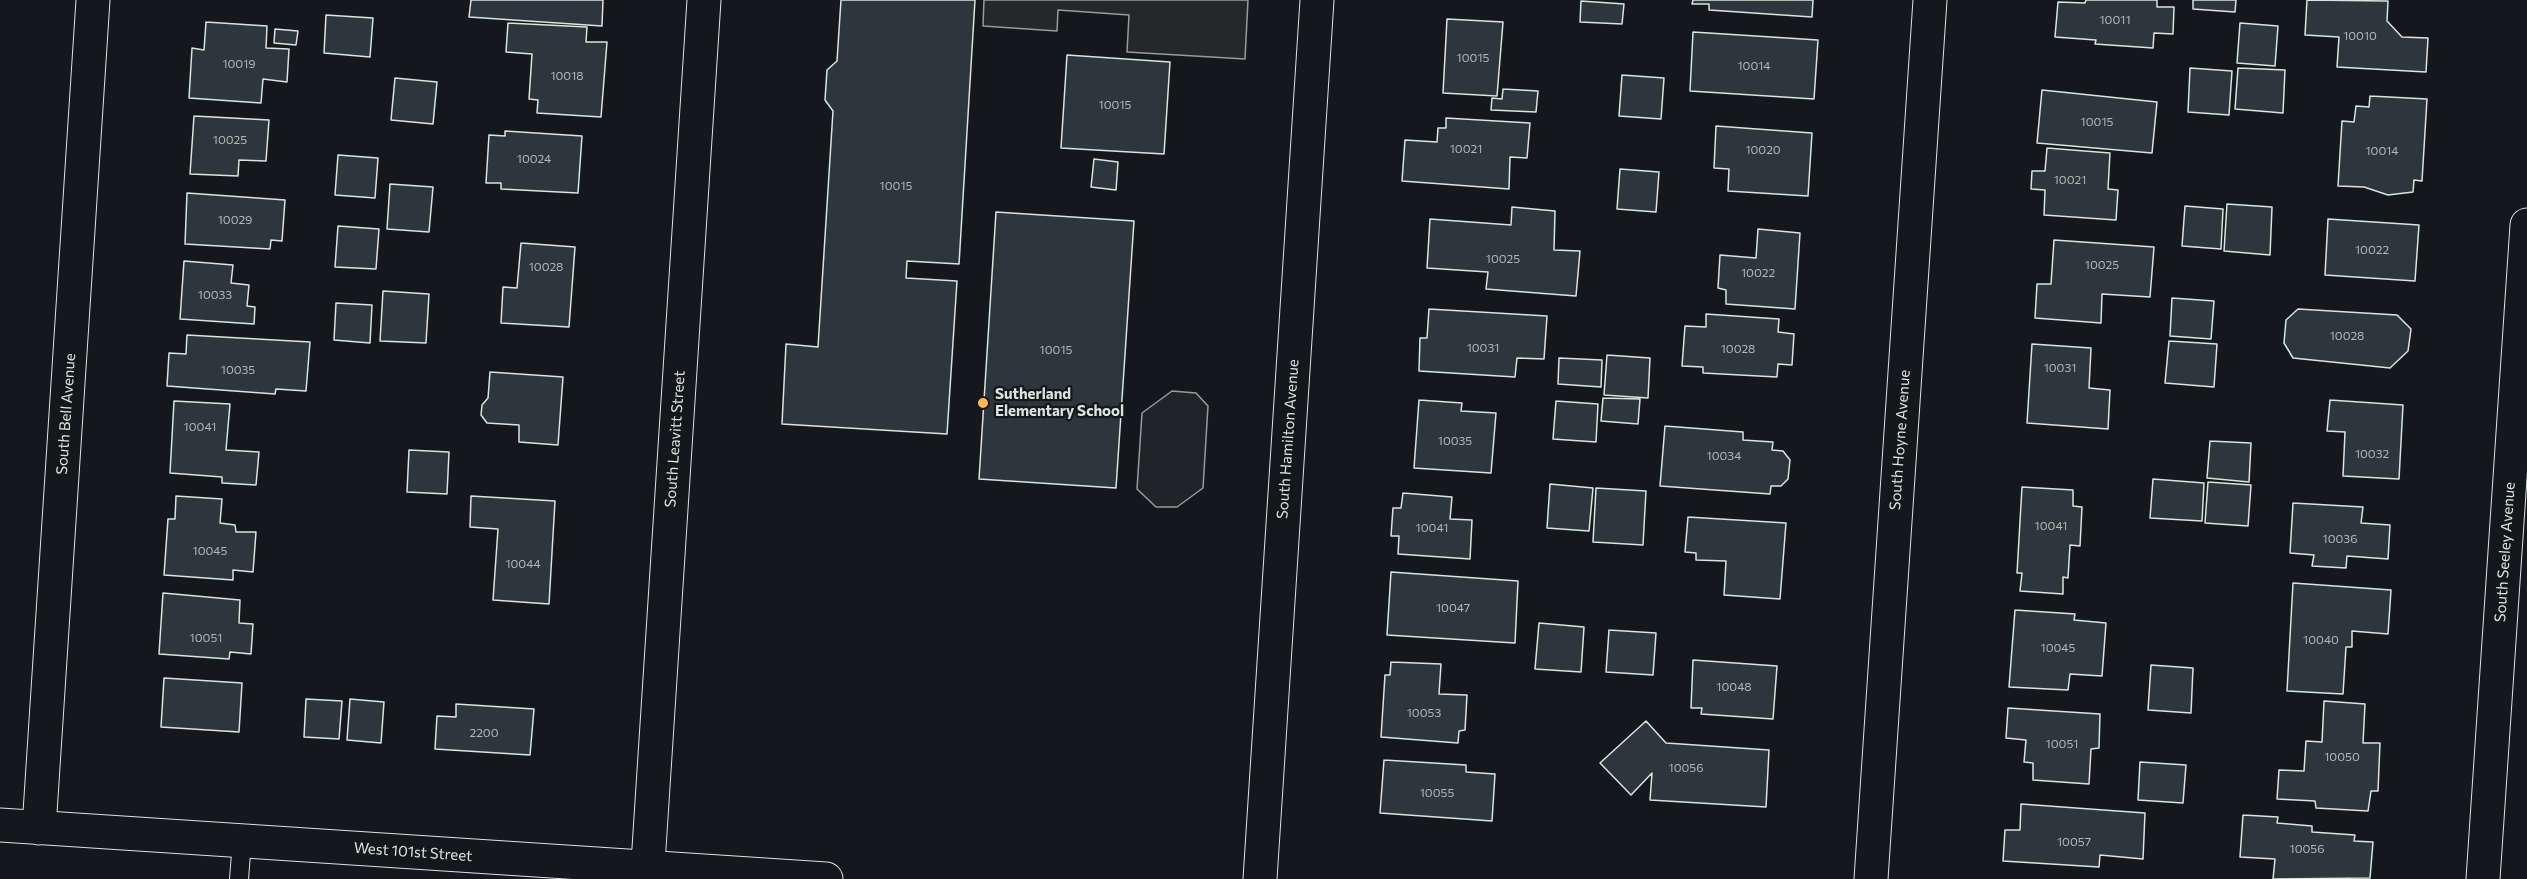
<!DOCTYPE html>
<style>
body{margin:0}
canvas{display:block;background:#14181c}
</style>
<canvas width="2527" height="879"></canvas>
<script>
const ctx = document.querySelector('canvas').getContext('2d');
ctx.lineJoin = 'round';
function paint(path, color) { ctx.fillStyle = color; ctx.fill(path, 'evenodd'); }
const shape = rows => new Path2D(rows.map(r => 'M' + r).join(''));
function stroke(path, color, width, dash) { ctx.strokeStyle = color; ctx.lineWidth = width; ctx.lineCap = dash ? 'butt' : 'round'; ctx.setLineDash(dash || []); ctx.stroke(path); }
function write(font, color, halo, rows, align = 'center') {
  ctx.font = font + ' Commissioner,sans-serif'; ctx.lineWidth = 4.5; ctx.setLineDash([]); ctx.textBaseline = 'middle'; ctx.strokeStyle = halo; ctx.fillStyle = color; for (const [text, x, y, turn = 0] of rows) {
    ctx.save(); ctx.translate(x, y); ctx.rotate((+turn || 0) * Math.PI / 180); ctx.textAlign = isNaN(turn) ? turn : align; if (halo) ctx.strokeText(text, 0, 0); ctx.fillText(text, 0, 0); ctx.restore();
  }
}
const green = shape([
 [1172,391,1196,393,1208,406,1203,488,1177,507,1156,507,1137,489,1142,413,1172,391]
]);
paint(green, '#202428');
stroke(green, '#939e99', 1.5);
const parking = shape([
 [984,0,1248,0,1245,59,1127,52,1129,15,1058,10,1057,31,983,26,984,0]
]);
paint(parking, '#24282b');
stroke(parking, '#939e99', 1.5);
const building = shape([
 [471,0,603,0,602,26,469,17,471,0],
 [841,0,975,0,959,264,907,261,906,278,957,281,947,434,782,424,786,344,818,347,833,111,825,100,827,70,837,61,841,0],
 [1693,0,1813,0,1812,17,1709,10,1709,4,1692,4,1693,0],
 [2086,0,2157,0,2157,7,2174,7,2173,34,2154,33,2153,48,2095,44,2096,40,2055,37,2058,2,2085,3,2086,0],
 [2193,0,2236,0,2235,12,2193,9,2193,0],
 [2307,0,2388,1,2387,21,2402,37,2428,38,2426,72,2337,67,2339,37,2305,35,2307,0],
 [1581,1,1624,4,1622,24,1580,22,1581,1],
 [326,15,373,18,370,57,324,53,326,15],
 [1447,19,1503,22,1497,96,1443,93,1447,19],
 [206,22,267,26,266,48,289,49,287,82,263,79,261,103,189,98,192,48,204,50,206,22],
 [508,23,587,27,586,42,607,42,601,117,537,113,538,100,529,99,532,54,506,52,508,23],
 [2240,23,2278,26,2275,66,2237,63,2240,23],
 [275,29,298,31,296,45,274,43,275,29],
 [1693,32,1818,40,1814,99,1690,91,1693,32],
 [1067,55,1170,62,1164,154,1061,148,1067,55],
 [2190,68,2232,71,2229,115,2188,112,2190,68],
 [2238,68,2285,70,2283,113,2235,109,2238,68],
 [1622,75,1664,78,1661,119,1619,116,1622,75],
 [395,78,437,82,433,124,391,120,395,78],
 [1503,89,1538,91,1536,112,1491,110,1492,98,1502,99,1503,89],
 [2042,90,2157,102,2152,153,2037,143,2042,90],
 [2370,96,2427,99,2422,181,2414,180,2413,192,2388,195,2364,187,2338,186,2342,121,2354,122,2356,106,2369,107,2370,96],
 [194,116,269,120,266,161,239,160,238,176,190,174,194,116],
 [1446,118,1530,123,1527,158,1510,157,1509,189,1402,181,1405,140,1437,142,1438,128,1446,128,1446,118],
 [1716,126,1812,133,1808,196,1728,191,1729,169,1714,168,1716,126],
 [505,131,582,136,578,193,501,189,501,183,486,183,489,135,505,136,505,131],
 [2047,148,2110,153,2108,189,2118,190,2116,220,2044,215,2045,190,2031,189,2032,171,2045,171,2047,148],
 [338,155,378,158,375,198,335,195,338,155],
 [1094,159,1118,162,1116,190,1091,187,1094,159],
 [1620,169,1659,172,1656,212,1617,209,1620,169],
 [390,184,433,187,429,232,387,229,390,184],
 [187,193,285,200,282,241,271,240,270,249,185,244,187,193],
 [2227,204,2272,207,2270,255,2224,251,2227,204],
 [2185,206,2223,209,2221,249,2182,246,2185,206],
 [1512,207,1555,211,1554,250,1580,251,1576,296,1486,289,1488,272,1427,268,1430,219,1511,225,1512,207],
 [996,212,1134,221,1116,488,979,479,996,212],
 [2328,219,2419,225,2415,281,2325,275,2328,219],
 [338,226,379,229,376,269,335,267,338,226],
 [1758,229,1800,233,1795,309,1726,304,1726,290,1718,288,1720,255,1756,258,1758,229],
 [2054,240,2154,247,2150,297,2102,294,2101,323,2035,318,2037,284,2051,284,2054,240],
 [521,243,575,247,569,327,501,323,503,287,517,288,521,243],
 [184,261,233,265,231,283,249,285,247,306,255,307,254,324,180,319,184,261],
 [383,291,429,294,426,343,380,341,383,291],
 [2172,298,2214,301,2211,339,2170,336,2172,298],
 [336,303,372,305,370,343,334,340,336,303],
 [1429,309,1547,316,1544,359,1517,358,1515,377,1419,371,1420,338,1427,338,1429,309],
 [2298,309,2397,315,2411,329,2408,351,2390,368,2293,358,2284,343,2286,320,2298,309],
 [1706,314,1779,319,1778,332,1794,334,1792,365,1778,364,1777,377,1703,373,1703,367,1682,366,1685,326,1706,327,1706,314],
 [187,335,310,342,306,391,276,389,275,394,167,386,169,353,186,354,187,335],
 [2169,341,2217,344,2214,387,2165,383,2169,341],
 [2032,344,2091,348,2089,388,2110,390,2108,429,2027,423,2032,344],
 [1607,355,1650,358,1648,398,1604,395,1607,355],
 [1559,358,1602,360,1601,387,1558,384,1559,358],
 [490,372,563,377,558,445,519,442,519,425,487,423,481,415,482,405,488,398,490,372],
 [1603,398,1640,399,1638,424,1601,421,1603,398],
 [1419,400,1462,403,1461,411,1496,413,1491,473,1414,468,1419,400],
 [2330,400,2403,405,2399,479,2343,476,2345,432,2327,431,2330,400],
 [174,401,230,404,226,450,259,452,256,485,222,483,222,477,170,473,174,401],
 [1556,401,1598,404,1596,442,1553,439,1556,401],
 [1665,426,1743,432,1743,440,1773,442,1772,450,1783,451,1790,460,1788,479,1781,486,1771,486,1770,494,1660,486,1665,426],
 [2210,441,2251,443,2249,482,2207,478,2210,441],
 [409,450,449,452,447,494,407,492,409,450],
 [2153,479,2204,483,2202,521,2150,518,2153,479],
 [2208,482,2251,485,2248,526,2205,523,2208,482],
 [1550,484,1593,488,1589,531,1547,528,1550,484],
 [2022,487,2073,490,2073,506,2082,507,2080,546,2070,545,2068,578,2063,577,2063,594,2020,591,2022,573,2017,573,2022,487],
 [1596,488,1646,491,1643,545,1593,542,1596,488],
 [1403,493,1452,497,1450,519,1472,520,1470,559,1398,554,1399,536,1391,536,1393,508,1401,508,1403,493],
 [176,496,222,499,220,523,235,525,236,532,256,532,253,572,233,570,233,580,164,575,168,519,175,519,176,496],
 [471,496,555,501,549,604,493,600,498,529,470,527,471,496],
 [2293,503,2363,507,2361,523,2390,525,2388,559,2347,556,2346,568,2312,566,2314,555,2290,553,2293,503],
 [1688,517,1786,523,1780,599,1724,595,1726,561,1696,560,1696,553,1685,552,1688,517],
 [1391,572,1518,581,1515,643,1387,635,1391,572],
 [2293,583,2391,590,2388,634,2352,631,2352,647,2346,647,2343,694,2287,691,2293,583],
 [163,593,240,600,239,623,253,624,251,654,230,652,229,659,159,654,163,593],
 [2015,610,2075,614,2074,620,2106,623,2102,676,2070,674,2068,690,2009,687,2015,610],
 [1539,623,1584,627,1581,672,1535,669,1539,623],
 [1609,630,1656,633,1653,675,1606,672,1609,630],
 [1693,660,1777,666,1773,719,1701,714,1702,708,1691,708,1693,660],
 [1391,662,1441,664,1439,694,1467,695,1465,730,1459,731,1458,743,1381,737,1385,675,1390,675,1391,662],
 [2151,665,2193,668,2191,713,2148,710,2151,665],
 [164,678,242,683,239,732,161,727,164,678],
 [306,699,342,701,339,739,304,737,306,699],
 [350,699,384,702,381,743,347,740,350,699],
 [2324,701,2365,704,2363,743,2380,743,2378,791,2371,791,2368,811,2316,808,2315,801,2277,799,2279,770,2304,771,2306,741,2322,742,2324,701],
 [456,704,534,709,530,755,435,749,437,716,456,717,456,704],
 [2008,708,2100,714,2099,748,2091,749,2089,784,2033,780,2033,763,2024,762,2026,740,2006,738,2008,708],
 [1646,721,1666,743,1769,750,1766,807,1650,800,1652,773,1631,795,1600,763,1646,721],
 [1384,760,1466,765,1466,772,1495,774,1492,821,1380,813,1384,760],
 [2140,762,2186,765,2183,803,2138,800,2140,762],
 [2021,804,2145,813,2143,859,2100,855,2099,867,2003,861,2005,830,2020,830,2021,804],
 [2243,815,2278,817,2277,823,2312,826,2312,832,2355,835,2354,841,2373,842,2370,878,2273,879,2275,859,2240,857,2243,815]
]);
paint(building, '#2c363c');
stroke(building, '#d8e6dc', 1.5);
const lane = shape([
 [239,879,242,841]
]);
const street = shape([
 [0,825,826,879],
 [39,828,93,0],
 [647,879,704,0],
 [1260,879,1317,0],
 [1871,879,1930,0],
 [2483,879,2527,225]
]);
stroke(lane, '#d8e6dc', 20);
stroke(street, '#d8e6dc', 35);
stroke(lane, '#14181c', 18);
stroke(street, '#14181c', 33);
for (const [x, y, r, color] of [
 [983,403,6,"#ffb74d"]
]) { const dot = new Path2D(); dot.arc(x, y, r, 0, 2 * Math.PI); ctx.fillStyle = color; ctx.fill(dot); stroke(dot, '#14181c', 2); }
write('12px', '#adbab4', null, [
 ["10011",2115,20],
 ["10010",2360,36],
 ["10015",1473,58],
 ["10019",239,64],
 ["10014",1754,66],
 ["10018",567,76],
 ["10015",1115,105],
 ["10015",2097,122],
 ["10025",230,140],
 ["10021",1466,149],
 ["10020",1763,150],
 ["10014",2382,151],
 ["10024",534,159],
 ["10021",2070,180],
 ["10015",896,186],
 ["10029",235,220],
 ["10022",2372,250],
 ["10025",1503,259],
 ["10025",2102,265],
 ["10028",546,267],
 ["10022",1758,273],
 ["10033",215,295],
 ["10028",2347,336],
 ["10031",1483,348],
 ["10028",1738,349],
 ["10015",1056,350],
 ["10031",2060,368],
 ["10035",238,370],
 ["10041",200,427],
 ["10035",1455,441],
 ["10032",2372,454],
 ["10034",1724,456],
 ["10041",2051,526],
 ["10041",1432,528],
 ["10036",2340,539],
 ["10045",210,551],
 ["10044",523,564],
 ["10047",1453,608],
 ["10051",206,638],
 ["10040",2321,640],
 ["10045",2058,648],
 ["10048",1734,687],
 ["10053",1424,713],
 ["2200",484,733],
 ["10051",2062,744],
 ["10050",2342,757],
 ["10056",1686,768],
 ["10055",1437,793],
 ["10057",2074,842],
 ["10056",2307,849]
]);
write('bold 15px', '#d8e6dc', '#14181c', [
 ["Sutherland",995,394],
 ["Elementary School",995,411]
], 'left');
write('15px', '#d8e6dc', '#14181c', [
 ["South Bell Avenue",66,414,-86],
 ["South Leavitt Street",675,439,-86],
 ["South Hamilton Avenue",1288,439,-86],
 ["South Hoyne Avenue",1900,440,-86],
 ["South Seeley Avenue",2505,552,-86],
 ["West 101st Street",413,852,4]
]);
</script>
